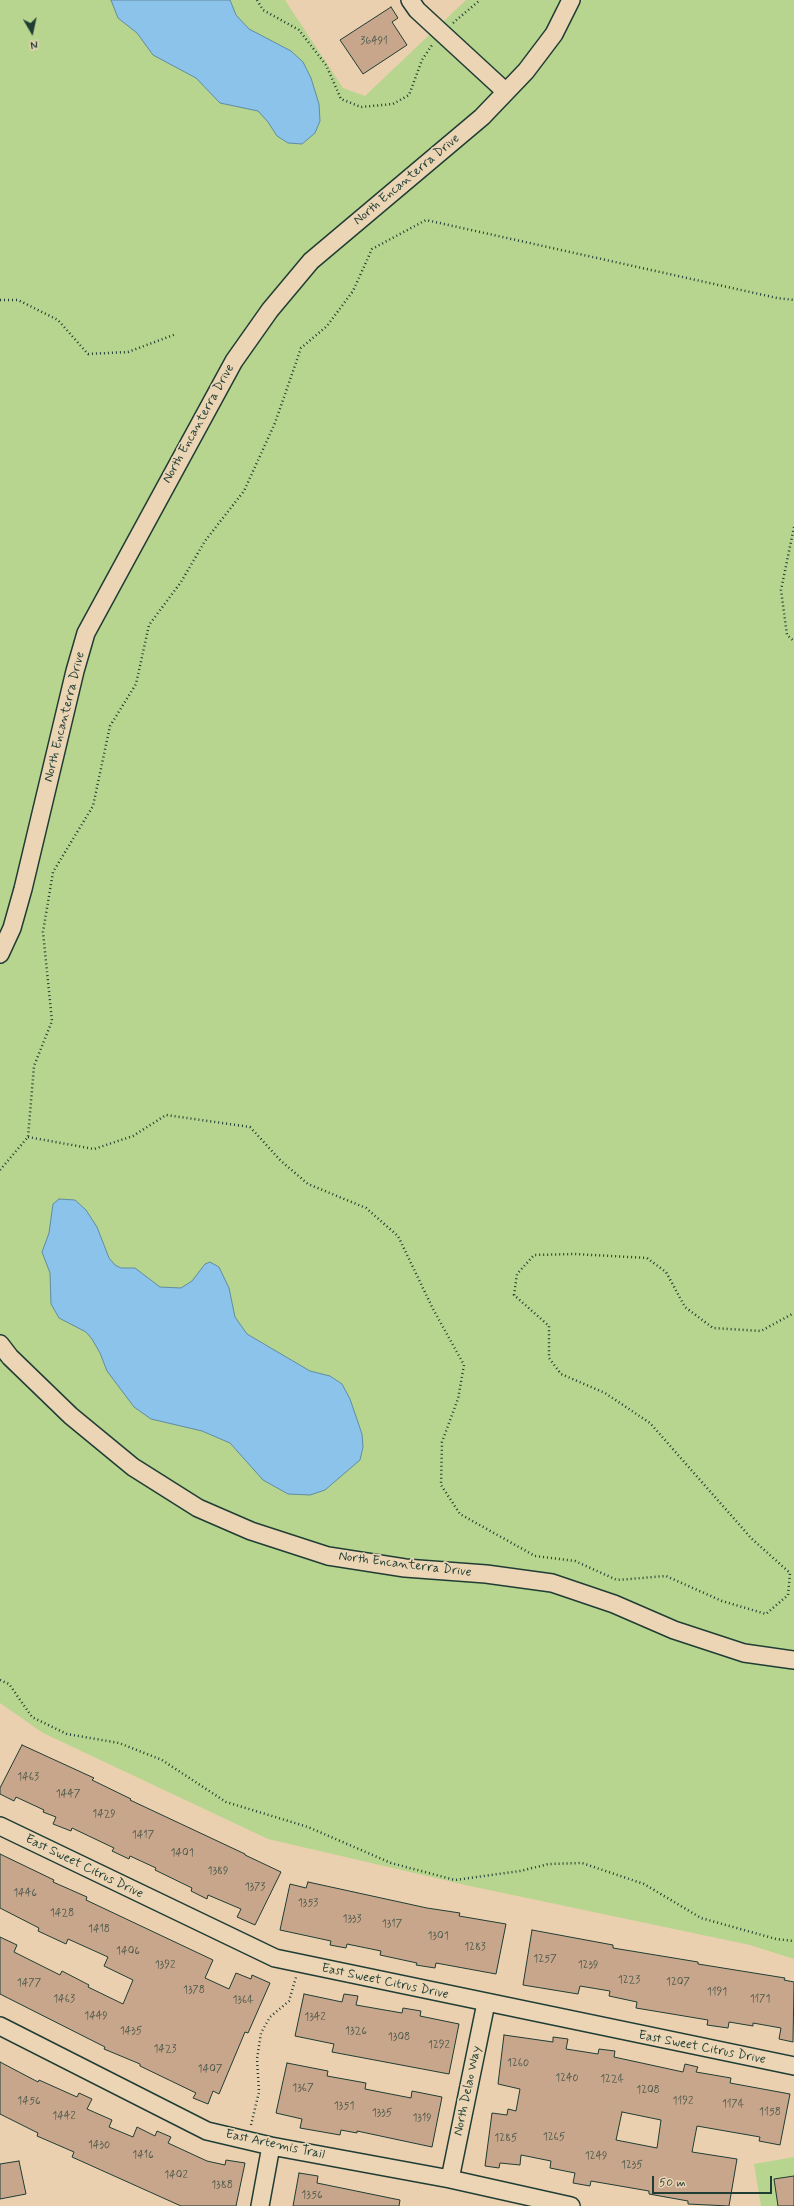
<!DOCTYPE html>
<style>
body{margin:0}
#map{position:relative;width:794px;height:2206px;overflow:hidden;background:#ebd0b0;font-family:Mynerve,sans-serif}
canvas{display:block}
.north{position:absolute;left:12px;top:12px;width:40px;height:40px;-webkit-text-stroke:3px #ebd5b4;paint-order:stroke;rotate:171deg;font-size:11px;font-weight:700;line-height:16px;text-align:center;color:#1f3d34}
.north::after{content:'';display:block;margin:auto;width:14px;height:18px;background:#1f3d34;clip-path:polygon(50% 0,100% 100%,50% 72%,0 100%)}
.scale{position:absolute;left:652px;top:2176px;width:120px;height:18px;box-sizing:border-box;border:2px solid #1f3d34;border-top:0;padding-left:5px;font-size:12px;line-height:14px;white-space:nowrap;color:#1f3d34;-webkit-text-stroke:3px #ebd5b4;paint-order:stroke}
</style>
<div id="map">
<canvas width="794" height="2206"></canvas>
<div class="north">N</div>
<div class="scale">50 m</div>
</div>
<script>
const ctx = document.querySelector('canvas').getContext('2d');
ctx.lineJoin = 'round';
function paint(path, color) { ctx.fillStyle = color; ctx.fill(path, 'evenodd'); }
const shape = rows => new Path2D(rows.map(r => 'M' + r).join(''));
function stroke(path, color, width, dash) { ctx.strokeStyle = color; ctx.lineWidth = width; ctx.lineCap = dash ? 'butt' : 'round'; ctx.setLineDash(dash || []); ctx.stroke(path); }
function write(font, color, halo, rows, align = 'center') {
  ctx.font = font + ' Mynerve,sans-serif'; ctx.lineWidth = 3.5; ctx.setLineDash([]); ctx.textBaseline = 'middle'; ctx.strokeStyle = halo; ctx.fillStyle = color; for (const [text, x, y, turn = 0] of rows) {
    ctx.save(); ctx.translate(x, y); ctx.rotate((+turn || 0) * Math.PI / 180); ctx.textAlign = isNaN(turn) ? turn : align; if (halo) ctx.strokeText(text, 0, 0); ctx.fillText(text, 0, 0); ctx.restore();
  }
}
paint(shape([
 [0,0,285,0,343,88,365,96,466,0,794,0,794,1959,750,1945,470,1886,268,1839,43,1733,0,1703],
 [794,2157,794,2206,761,2206,754,2164]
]), '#b7d58e');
const water = shape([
 [111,0,230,0,236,15,249,29,291,51,303,62,311,78,319,104,320,121,315,133,302,144,288,143,277,136,268,122,258,111,220,103,196,78,153,55,137,33,118,18,111,0],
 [59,1199,75,1200,86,1210,97,1227,109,1258,115,1265,121,1268,135,1268,160,1287,181,1288,192,1281,205,1264,210,1262,219,1267,229,1288,235,1317,247,1334,310,1371,330,1376,342,1384,350,1399,362,1434,363,1447,360,1460,325,1490,310,1495,288,1494,263,1480,230,1443,202,1431,151,1419,134,1407,107,1371,100,1353,92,1339,86,1332,59,1318,51,1304,50,1273,42,1252,49,1233,53,1204,59,1199]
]);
paint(water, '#8cc3ea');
stroke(water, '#608da1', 1);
const building = shape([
 [391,7,398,18,392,22,407,45,363,74,340,40,391,7],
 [22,1745,94,1778,92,1780,131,1799,130,1800,245,1854,245,1855,281,1872,255,1925,237,1917,241,1909,208,1895,207,1899,191,1891,192,1888,155,1870,156,1868,130,1856,129,1859,112,1851,114,1848,72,1828,71,1831,53,1824,56,1817,43,1812,44,1810,16,1797,14,1801,0,1794,0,1788,22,1745],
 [0,1854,54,1880,53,1882,87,1897,86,1900,213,1960,205,1978,229,1989,236,1973,251,1979,252,1975,270,1983,248,2033,245,2032,219,2094,213,2091,208,2104,193,2098,196,2093,140,2066,140,2064,104,2049,105,2047,0,1994,0,1937,17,1945,14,1952,60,1975,62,1971,89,1985,88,1987,123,2004,133,1980,104,1966,108,1957,68,1939,66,1944,38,1931,39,1928,0,1908,0,1854],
 [308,1882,427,1908,460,1913,459,1916,506,1924,496,1974,436,1963,435,1968,416,1965,417,1963,380,1955,381,1951,347,1944,346,1948,330,1945,331,1941,280,1930,290,1884,306,1888,308,1882],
 [532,1930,613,1945,613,1948,698,1962,698,1964,785,1978,784,1980,794,1982,793,2042,779,2039,781,2028,753,2023,753,2026,729,2022,728,2028,707,2025,708,2020,636,2008,637,2002,609,1996,610,1991,580,1986,578,1994,523,1985,532,1930],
 [304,1994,342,2002,344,1994,358,1996,356,2005,402,2013,403,2008,421,2011,420,2016,459,2024,449,2074,332,2052,334,2044,295,2036,304,1994],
 [504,2035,553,2042,553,2037,568,2039,566,2049,598,2054,599,2049,615,2051,614,2057,683,2072,685,2064,698,2067,696,2072,731,2078,730,2083,790,2094,780,2145,759,2141,760,2137,697,2126,692,2152,737,2159,729,2206,688,2204,688,2201,649,2194,649,2191,591,2181,590,2186,573,2183,575,2173,550,2168,551,2161,521,2155,520,2165,500,2163,499,2168,485,2166,492,2113,507,2115,508,2109,516,2111,520,2089,498,2084,504,2035],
 [622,2112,661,2120,657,2148,616,2140,622,2112],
 [0,2062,38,2082,39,2080,77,2097,79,2093,92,2099,87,2109,112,2120,109,2127,133,2137,137,2127,155,2136,157,2131,171,2137,168,2143,207,2161,225,2165,226,2160,245,2163,236,2206,181,2206,72,2157,74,2152,37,2136,38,2133,0,2114,0,2062],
 [287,2063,328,2071,327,2076,366,2083,365,2089,411,2098,412,2091,442,2097,432,2147,357,2131,357,2133,341,2130,340,2135,300,2128,302,2119,276,2113,287,2063],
 [19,2161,26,2194,0,2199,0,2164,19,2161],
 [299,2173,318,2176,317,2183,400,2200,399,2206,293,2206,299,2173],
 [794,2176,794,2206,778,2206,774,2179,794,2176]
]);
paint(building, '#c8a68b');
stroke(building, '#1f3d34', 1);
const minor = shape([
 [410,0,417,10,506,92],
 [0,954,12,928,23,889,75,671,86,633,234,361,270,310,311,261,482,117,526,71,554,34,571,0],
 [0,1344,10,1357,71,1416,133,1467,198,1508,251,1531,328,1556,405,1568,486,1574,552,1583,614,1604,674,1630,744,1653,794,1660],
 [0,1826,275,1958,794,2066],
 [0,2026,207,2131,271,2146,450,2179,571,2206],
 [450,2179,486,2003],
 [260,2206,271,2146]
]);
stroke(minor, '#1f3d34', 20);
stroke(shape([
 [257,0,263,10,299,30,326,65,341,99,361,107,393,104,409,95,422,60,432,45],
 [453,23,480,0],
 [0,300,18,300,58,320,88,354,128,352,176,334],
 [794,527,781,590,787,635,794,641],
 [28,1137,94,1149,133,1136,166,1115,250,1127,281,1161,308,1184,366,1208,398,1236,433,1309,464,1365,458,1399,442,1442,441,1485,460,1514,535,1556,575,1561,617,1580,666,1576,722,1601,766,1614,788,1595,790,1573,751,1538,650,1423,605,1393,561,1374,549,1358,549,1326,514,1295,517,1274,534,1255,575,1254,647,1258,666,1272,685,1307,713,1328,761,1331,794,1313],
 [0,1170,28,1137,34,1066,52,1021,43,932,53,872,93,806,110,726,136,684,149,625,181,582,205,541,244,491,275,423,301,348,327,326,353,291,372,249,426,220,777,298,794,300],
 [0,1680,9,1684,32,1717,67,1734,119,1743,162,1760,226,1802,308,1827,391,1863,455,1880,520,1871,549,1864,582,1863,644,1884,701,1918,776,1939,794,1941],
 [251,2125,259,2092,257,2059,261,2033,270,2017,289,2001,296,1977]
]), '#1f3d34', 2.5, [1, 3]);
stroke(minor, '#ebd5b4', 17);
write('11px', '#49574a', null, [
 ["36491",374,42],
 ["1463",28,1778],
 ["1447",68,1795],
 ["1429",104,1815],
 ["1417",143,1836],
 ["1401",182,1854],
 ["1389",218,1872],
 ["1373",255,1888],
 ["1446",25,1894],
 ["1353",308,1904],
 ["1428",62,1914],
 ["1333",352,1920],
 ["1317",392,1925],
 ["1418",99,1930],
 ["1301",438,1937],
 ["1283",475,1948],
 ["1406",128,1952],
 ["1257",545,1960],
 ["1392",165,1966],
 ["1239",588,1966],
 ["1223",629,1981],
 ["1207",678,1983],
 ["1477",29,1984],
 ["1378",194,1991],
 ["1191",717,1993],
 ["1463",64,2000],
 ["1171",760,2000],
 ["1364",243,2001],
 ["1449",96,2017],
 ["1342",315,2018],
 ["1435",131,2032],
 ["1326",356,2032],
 ["1308",399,2038],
 ["1292",439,2046],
 ["1423",165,2050],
 ["1260",518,2064],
 ["1407",210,2070],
 ["1240",567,2079],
 ["1224",612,2080],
 ["1367",303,2089],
 ["1208",648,2091],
 ["1456",29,2102],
 ["1192",683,2102],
 ["1174",733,2105],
 ["1351",344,2107],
 ["1158",770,2113],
 ["1335",382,2114],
 ["1442",64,2117],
 ["1319",422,2119],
 ["1265",554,2138],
 ["1285",506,2139],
 ["1430",99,2146],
 ["1416",143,2156],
 ["1249",596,2157],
 ["1235",632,2166],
 ["1402",176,2176],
 ["1388",222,2186],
 ["1356",312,2196]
]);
write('13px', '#1f3d34', '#ebd5b4', [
 ["North Encanterra Drive",407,180,-40],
 ["North Encanterra Drive",199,424,-61],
 ["North Encanterra Drive",65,717,-76],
 ["North Encanterra Drive",405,1565,7],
 ["East Sweet Citrus Drive",84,1867,26],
 ["East Sweet Citrus Drive",385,1982,12],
 ["East Sweet Citrus Drive",702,2048,11],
 ["North Delao Way",468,2091,-78],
 ["East Artemis Trail",275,2145,12]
]);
</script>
